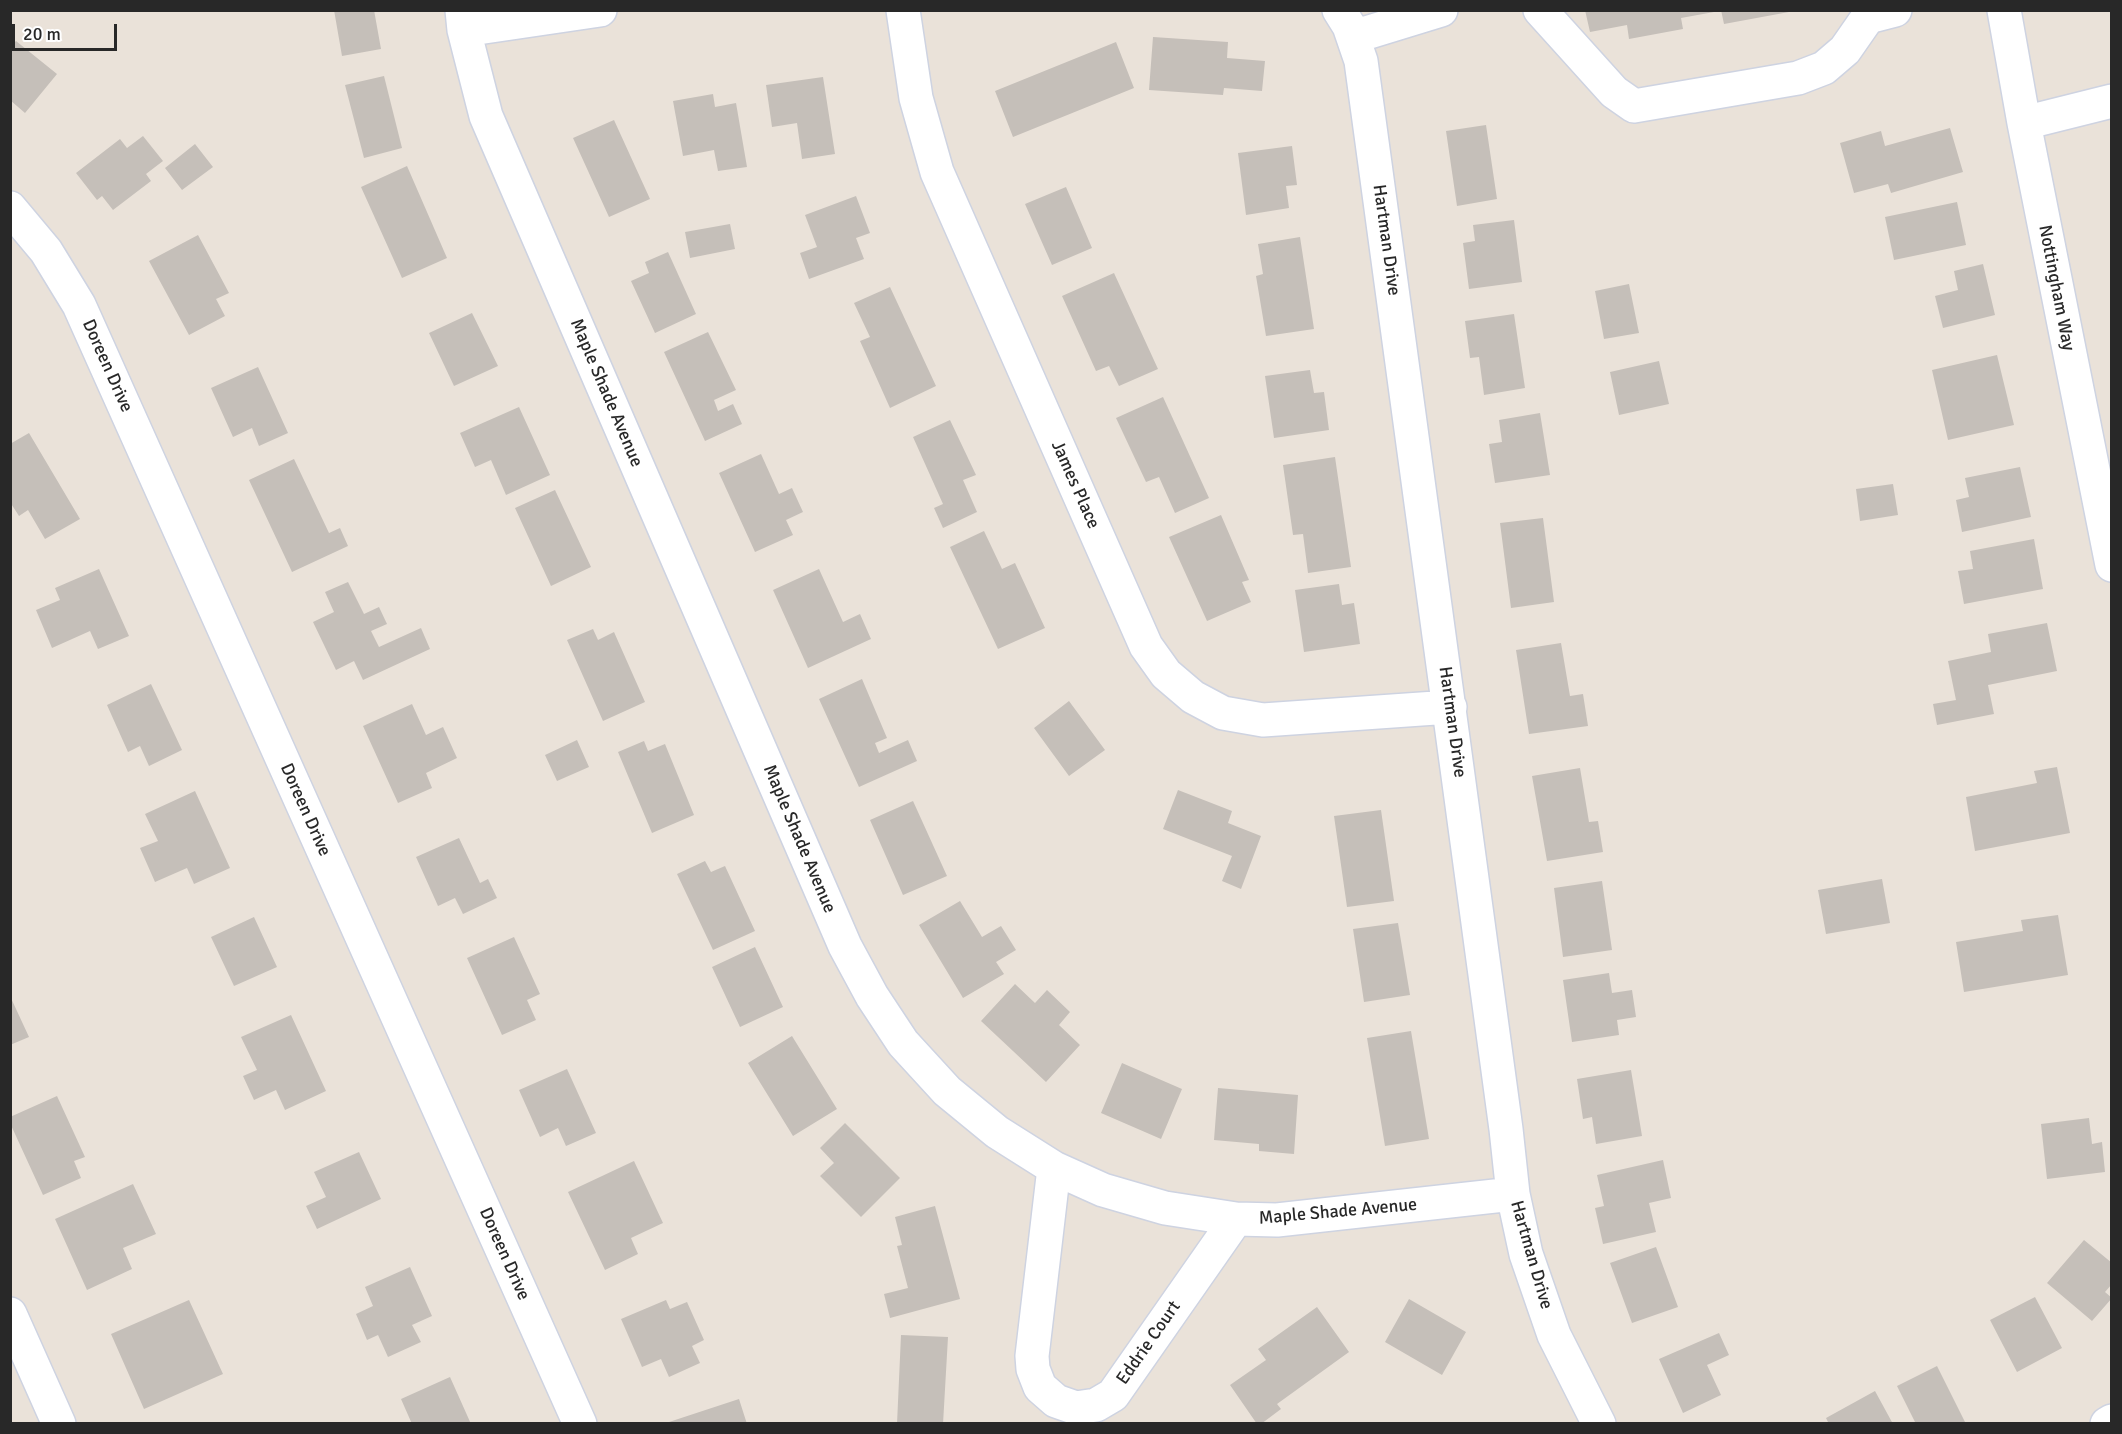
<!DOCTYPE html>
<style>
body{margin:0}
#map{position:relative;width:2122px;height:1434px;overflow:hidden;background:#eae2d9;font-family:Signika,sans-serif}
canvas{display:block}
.frame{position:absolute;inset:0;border:12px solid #282828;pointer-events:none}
.scale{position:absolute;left:12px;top:24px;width:105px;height:27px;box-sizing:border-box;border:3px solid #282828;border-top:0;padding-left:8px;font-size:18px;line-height:21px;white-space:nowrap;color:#282828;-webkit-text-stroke:4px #fff;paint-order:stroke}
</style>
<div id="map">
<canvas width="2122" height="1434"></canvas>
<div class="frame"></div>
<div class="scale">20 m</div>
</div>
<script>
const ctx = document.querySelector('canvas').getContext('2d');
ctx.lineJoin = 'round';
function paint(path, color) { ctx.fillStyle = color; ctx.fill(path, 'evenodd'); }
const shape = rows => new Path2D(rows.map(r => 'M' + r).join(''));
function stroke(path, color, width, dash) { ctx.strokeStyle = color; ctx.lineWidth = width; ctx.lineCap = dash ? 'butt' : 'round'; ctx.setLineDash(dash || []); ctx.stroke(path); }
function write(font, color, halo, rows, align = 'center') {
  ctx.font = font + ' Signika,sans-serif'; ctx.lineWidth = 4.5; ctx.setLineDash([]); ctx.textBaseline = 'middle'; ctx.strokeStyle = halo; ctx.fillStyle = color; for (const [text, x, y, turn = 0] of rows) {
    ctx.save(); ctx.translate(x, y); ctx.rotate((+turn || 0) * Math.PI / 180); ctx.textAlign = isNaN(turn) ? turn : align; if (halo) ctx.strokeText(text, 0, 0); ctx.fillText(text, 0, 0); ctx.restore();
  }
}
paint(shape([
 [334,10,374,10,381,49,342,56],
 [1585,10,1714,10,1714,12,1681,18,1683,29,1629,39,1627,25,1590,32],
 [1721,10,1789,10,1789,12,1724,24],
 [1153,37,1228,42,1227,58,1265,61,1262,91,1224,88,1223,95,1149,90],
 [16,41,57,74,25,113,10,100,10,47],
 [1116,42,1134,88,1013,137,995,91],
 [384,76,402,148,364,158,345,85],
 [823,77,835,154,802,159,797,123,772,127,766,85],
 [713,94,715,107,736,103,747,167,718,171,714,150,683,156,673,101],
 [614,120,650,199,609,217,573,138],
 [1486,125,1497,199,1457,206,1446,131],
 [1950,128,1963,172,1891,193,1888,184,1854,193,1840,143,1881,131,1885,146],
 [143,136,163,161,146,174,151,181,113,210,102,196,97,200,76,173,120,139,127,148],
 [195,144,213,167,182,190,165,168],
 [1292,146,1297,185,1286,186,1289,208,1246,215,1238,153],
 [407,166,447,258,402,278,361,187],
 [1066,187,1092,248,1052,265,1025,204],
 [856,196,870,233,856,238,864,259,809,279,800,253,817,247,805,215],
 [1957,202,1966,245,1894,260,1885,217],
 [1514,220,1522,282,1469,289,1463,243,1475,241,1473,225],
 [730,224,735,249,690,258,685,232],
 [198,235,229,293,216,299,225,316,189,335,149,261],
 [1300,237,1314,329,1266,336,1256,276,1263,274,1258,244],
 [668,252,696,314,655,333,631,281,649,273,645,262],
 [1983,264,1995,315,1943,328,1935,296,1958,290,1954,271],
 [1114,273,1158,369,1119,386,1109,366,1096,371,1062,296],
 [1629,284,1639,333,1604,339,1595,291],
 [890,287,936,386,890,408,860,341,870,337,854,303],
 [472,313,498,366,454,386,429,333],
 [1514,314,1525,388,1484,395,1479,357,1470,358,1465,321],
 [708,332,736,390,714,400,718,411,733,404,742,424,705,441,664,352],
 [1997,355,2014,425,1948,440,1932,370],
 [1659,361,1669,404,1619,415,1610,372],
 [258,367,288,433,259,446,252,428,233,437,211,388],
 [1310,370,1314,393,1324,392,1329,430,1274,438,1265,376],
 [1163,397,1209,498,1175,513,1159,477,1146,482,1116,418],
 [519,407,550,475,506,495,491,460,475,467,460,433],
 [1540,413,1550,475,1495,483,1489,444,1502,442,1499,420],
 [950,420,976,475,963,480,977,512,943,528,934,508,943,504,913,437],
 [29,433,80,519,45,539,28,510,19,516,10,502,10,444],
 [761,454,779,494,792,488,803,512,786,520,793,535,755,552,719,473],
 [1335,457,1351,567,1308,573,1303,534,1293,535,1283,465],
 [294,459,329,533,340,528,348,546,292,572,249,480],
 [2020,467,2031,517,1962,532,1956,500,1969,497,1965,478],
 [1893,484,1898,515,1860,521,1856,489],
 [555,490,591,567,551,586,515,508],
 [1221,515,1249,580,1242,582,1251,602,1207,621,1169,537],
 [1543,518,1554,602,1511,608,1500,523],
 [984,531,1002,569,1015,563,1045,628,998,649,950,547],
 [2034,539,2043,589,1964,604,1958,571,1973,569,1970,551],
 [99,569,129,636,98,649,90,631,52,648,36,610,60,600,55,588],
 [819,569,843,622,860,614,871,639,808,668,773,590],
 [348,582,364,614,379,607,387,624,371,631,379,647,421,628,430,649,363,680,354,661,336,670,313,622,334,612,325,592],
 [1339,584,1342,605,1354,603,1360,644,1304,652,1295,590],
 [2047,623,2057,671,1988,685,1994,714,1937,725,1933,704,1956,700,1948,661,1991,652,1988,634],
 [593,629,598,640,614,632,645,702,603,721,567,640],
 [1561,643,1570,696,1583,694,1588,726,1529,734,1516,650],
 [862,679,887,738,875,743,879,753,908,740,917,761,859,787,819,699],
 [151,684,182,750,149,766,140,746,128,752,107,705],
 [1069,701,1105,750,1069,776,1034,728],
 [412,704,426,735,443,727,457,758,426,773,432,788,398,803,363,726],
 [577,740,589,767,557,781,545,755],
 [644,741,648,751,665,744,694,815,652,833,618,752],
 [2057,767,2070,833,1975,851,1966,797,2037,783,2034,771],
 [1580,768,1589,822,1598,821,1603,852,1547,861,1532,776],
 [1178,790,1232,811,1228,823,1261,836,1241,889,1222,881,1232,856,1163,829],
 [195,791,230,868,194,884,187,868,155,882,140,848,158,841,145,814],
 [913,801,947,876,903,895,870,820],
 [1381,810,1394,901,1347,907,1334,816],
 [459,838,480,883,488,879,497,898,463,914,455,898,438,906,416,857],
 [705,861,711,872,725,866,755,931,713,950,677,874],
 [1882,879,1890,923,1826,934,1818,890],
 [1602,881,1612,950,1563,957,1554,888],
 [960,901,982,937,1001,926,1016,950,996,962,1004,974,963,998,919,925],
 [2058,915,2068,975,1964,992,1956,942,2023,931,2021,920],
 [254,917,277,967,234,986,211,937],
 [1398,923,1410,995,1364,1002,1353,929],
 [514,937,540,994,527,1000,536,1020,502,1035,467,958],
 [755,947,783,1007,740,1027,712,967],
 [1609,973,1612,993,1632,990,1636,1017,1617,1020,1619,1035,1572,1042,1563,980],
 [1015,984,1035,1003,1047,990,1070,1012,1059,1025,1080,1045,1046,1082,981,1021],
 [10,996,29,1037,10,1045],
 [291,1015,326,1091,285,1110,276,1090,254,1100,243,1076,257,1070,241,1037],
 [1411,1031,1429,1139,1385,1146,1367,1038],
 [792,1036,837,1109,793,1136,748,1063],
 [1122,1063,1182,1089,1161,1139,1101,1113],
 [567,1069,596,1133,566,1146,558,1128,540,1137,519,1090],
 [1631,1070,1642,1136,1596,1144,1592,1117,1583,1119,1577,1079],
 [1218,1088,1298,1095,1294,1154,1259,1151,1259,1144,1214,1140],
 [57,1096,85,1157,74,1161,81,1178,43,1195,10,1123,10,1117],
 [2089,1118,2092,1144,2102,1142,2105,1172,2047,1179,2041,1124],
 [845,1123,900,1178,861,1217,820,1176,834,1163,820,1148],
 [359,1152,381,1199,317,1229,306,1206,326,1197,314,1172],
 [1663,1160,1671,1198,1649,1203,1656,1232,1603,1244,1595,1208,1604,1206,1597,1175],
 [634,1161,663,1223,631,1238,638,1254,605,1270,568,1192],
 [133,1184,156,1234,123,1248,132,1269,87,1290,55,1219],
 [935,1206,960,1299,890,1318,884,1294,908,1288,897,1246,902,1245,895,1217],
 [2084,1240,2112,1263,2112,1284,2105,1292,2112,1298,2092,1321,2047,1283],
 [1656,1247,1678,1307,1632,1323,1610,1263],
 [410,1267,432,1316,412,1325,421,1342,388,1357,378,1335,367,1340,356,1314,373,1306,365,1287],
 [2035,1297,2062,1348,2017,1372,1990,1320],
 [1409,1299,1466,1332,1442,1375,1385,1342],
 [189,1300,223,1374,144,1409,111,1334],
 [666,1300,670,1309,687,1302,704,1340,692,1346,700,1363,669,1377,661,1359,642,1367,621,1319],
 [1317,1307,1349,1352,1277,1404,1281,1409,1261,1424,1257,1424,1230,1385,1266,1360,1258,1349],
 [1719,1333,1729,1355,1707,1365,1721,1395,1683,1413,1659,1359],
 [901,1335,948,1337,943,1424,897,1424],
 [1937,1366,1966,1424,1916,1424,1897,1386],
 [450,1377,471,1424,412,1424,401,1399],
 [1875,1391,1893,1424,1829,1424,1826,1418],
 [739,1399,747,1424,670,1424,669,1422]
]), '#c5bfb9');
const minor = shape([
 [462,10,464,30,486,116,845,946,872,996,903,1043,947,1091,997,1132,1054,1168,1103,1190,1165,1208,1236,1219,1277,1220,1513,1194],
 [903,10,916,98,937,172,1146,646,1166,674,1193,697,1223,713,1263,720,1450,707],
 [1339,10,1349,26,1361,61,1506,1129,1513,1194,1526,1254,1554,1335,1599,1424],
 [1540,10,1614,92,1634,106,1798,78,1824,68,1845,50,1868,17,1895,10],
 [2004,10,2024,123,2112,565],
 [464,30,600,10],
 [1353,37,1441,10],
 [2024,123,2112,101],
 [10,208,46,251,79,305,580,1424],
 [1054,1168,1032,1356,1033,1369,1040,1387,1056,1401,1076,1408,1096,1405,1113,1395,1236,1219],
 [10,1314,59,1424],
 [2107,1424,2112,1421]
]);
stroke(minor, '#ced3e1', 36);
stroke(minor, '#fff', 33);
write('18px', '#282828', '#fff', [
 ["Hartman Drive",1386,240,82],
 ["Nottingham Way",2056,288,79],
 ["Doreen Drive",107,366,66],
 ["Maple Shade Avenue",606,393,67],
 ["James Place",1075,485,66],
 ["Hartman Drive",1452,722,82],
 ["Doreen Drive",305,810,66],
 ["Maple Shade Avenue",799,839,67],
 ["Maple Shade Avenue",1338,1212,-5],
 ["Doreen Drive",504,1254,66],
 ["Hartman Drive",1531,1255,74],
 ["Eddrie Court",1149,1343,-55]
]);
</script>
